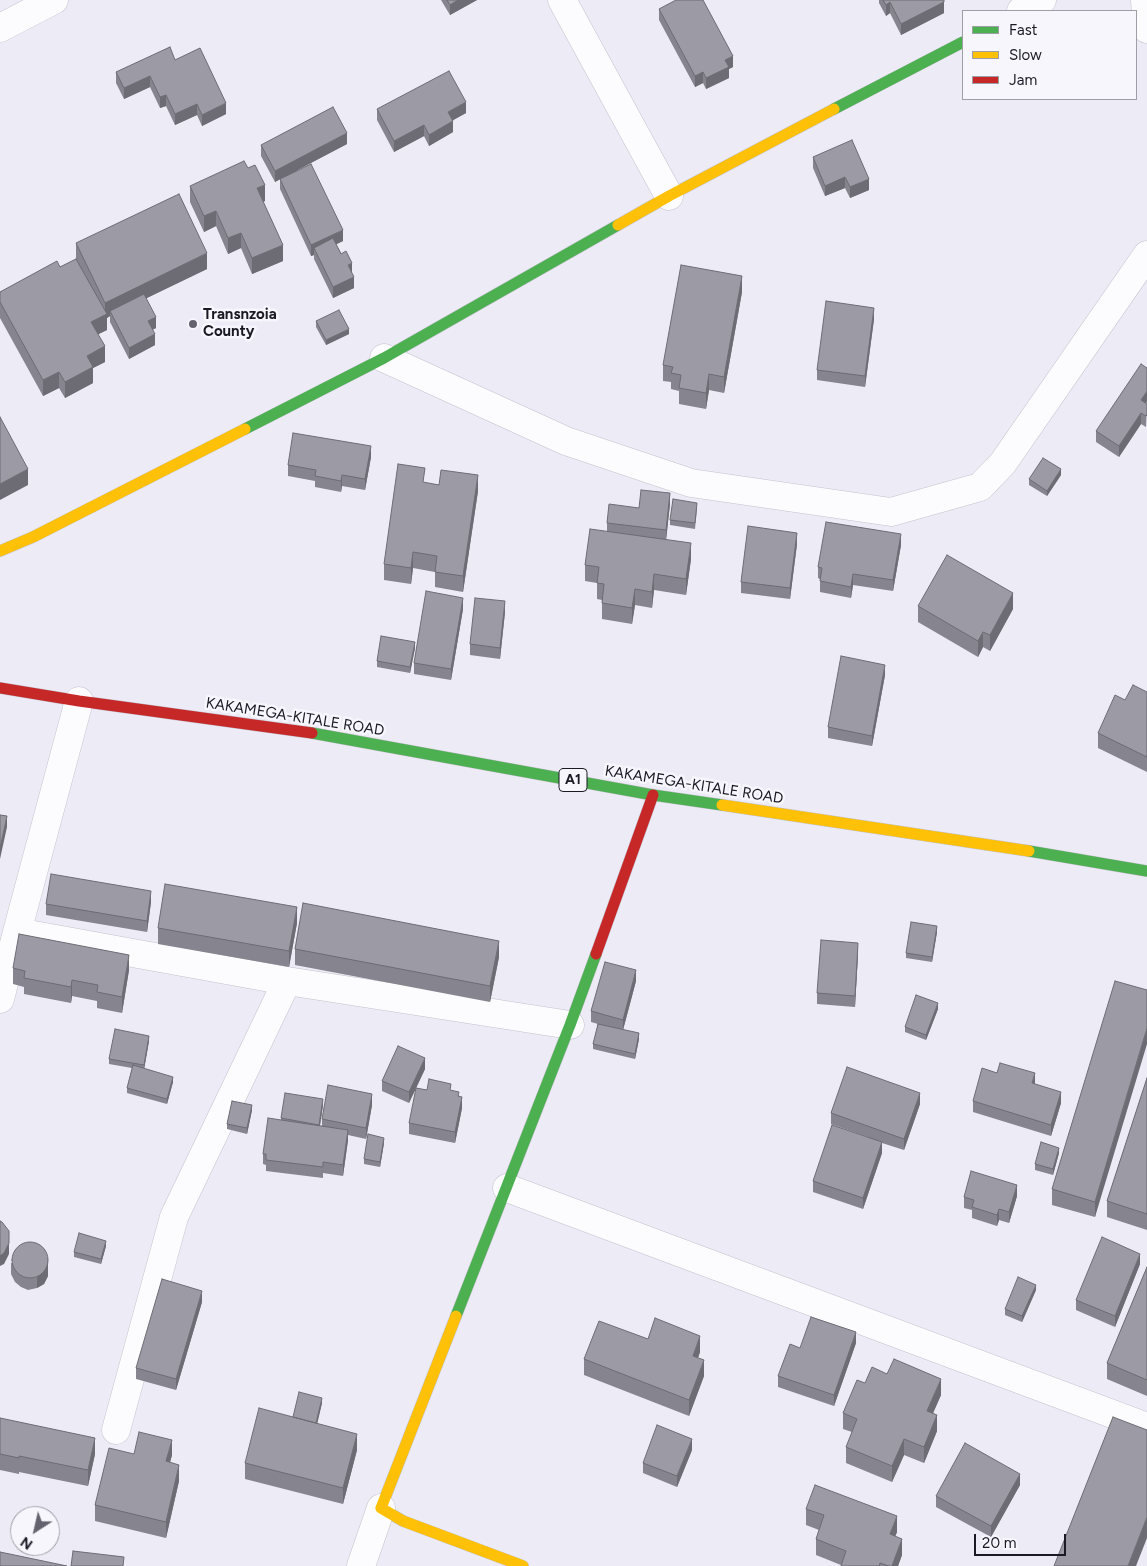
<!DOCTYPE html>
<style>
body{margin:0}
#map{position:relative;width:1147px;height:1566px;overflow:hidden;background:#ecebf6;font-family:Figtree,sans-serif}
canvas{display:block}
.legend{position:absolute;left:962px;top:10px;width:175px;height:90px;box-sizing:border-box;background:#f6f6fc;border:1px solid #9e9ea6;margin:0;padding:6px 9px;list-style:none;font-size:15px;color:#1a1924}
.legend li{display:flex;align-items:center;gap:10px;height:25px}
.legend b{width:25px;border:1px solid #9e9ea6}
.north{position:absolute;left:10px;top:1506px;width:50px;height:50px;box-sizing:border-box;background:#f6f6fc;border:1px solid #9e9ea6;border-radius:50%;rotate:215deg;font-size:14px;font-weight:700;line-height:20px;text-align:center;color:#1a1924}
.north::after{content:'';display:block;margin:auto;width:18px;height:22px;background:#64626e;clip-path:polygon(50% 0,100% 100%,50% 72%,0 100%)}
.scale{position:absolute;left:974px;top:1534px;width:92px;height:22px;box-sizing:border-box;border:2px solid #1a1924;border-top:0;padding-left:6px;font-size:15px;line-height:18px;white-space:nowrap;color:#1a1924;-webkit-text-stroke:4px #f6f6fc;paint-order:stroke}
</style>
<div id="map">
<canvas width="1147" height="1566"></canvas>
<ul class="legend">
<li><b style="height:6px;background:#4caf50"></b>Fast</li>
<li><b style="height:6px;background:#ffc107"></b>Slow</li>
<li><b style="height:6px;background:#c62828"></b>Jam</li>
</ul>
<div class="north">N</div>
<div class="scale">20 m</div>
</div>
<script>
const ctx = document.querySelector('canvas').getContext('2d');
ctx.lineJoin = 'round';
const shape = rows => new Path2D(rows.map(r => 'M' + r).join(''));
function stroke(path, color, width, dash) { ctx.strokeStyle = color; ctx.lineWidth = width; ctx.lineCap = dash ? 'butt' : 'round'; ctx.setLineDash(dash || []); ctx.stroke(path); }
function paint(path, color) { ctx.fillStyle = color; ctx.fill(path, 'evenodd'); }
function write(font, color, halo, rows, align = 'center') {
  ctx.font = font + ' Figtree,sans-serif'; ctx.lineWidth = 5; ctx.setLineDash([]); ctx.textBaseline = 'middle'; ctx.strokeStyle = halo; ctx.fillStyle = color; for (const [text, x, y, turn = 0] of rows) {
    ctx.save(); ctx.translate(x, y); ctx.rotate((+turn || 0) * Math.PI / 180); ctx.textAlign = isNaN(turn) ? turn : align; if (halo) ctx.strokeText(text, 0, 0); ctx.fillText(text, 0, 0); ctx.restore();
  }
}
const street = shape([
 [562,0,669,196],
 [1145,0,1147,29],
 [1021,11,1042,0],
 [0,28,54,0],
 [384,358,566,441,691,483,891,512,980,487,1003,463,1147,255],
 [17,932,79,701],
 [0,999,17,932,287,981,570,1025],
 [507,1188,1147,1427],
 [116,1430,174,1217,287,981],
 [361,1566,381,1508]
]);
const fast = shape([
 [834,109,963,42],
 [245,429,384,358,618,225],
 [312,733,653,795,722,805],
 [1029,851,1147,871],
 [456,1316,570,1025,596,954]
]);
const slow = shape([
 [618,225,669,196,834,109],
 [0,551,33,537,245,429],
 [722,805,1029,851],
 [456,1316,381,1508,403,1521,523,1566]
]);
const jam = shape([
 [0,688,79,701,312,733],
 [596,954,653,795]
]);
stroke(street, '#c3c2cd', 29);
stroke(fast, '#c3c2cd', 12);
stroke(slow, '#c3c2cd', 12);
stroke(jam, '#c3c2cd', 12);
stroke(street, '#fcfcfe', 28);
stroke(fast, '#4caf50', 11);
stroke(slow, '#ffc107', 11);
stroke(jam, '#c62828', 11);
paint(shape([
 [441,0,477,0,450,15],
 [879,0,944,0,944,13,901,35,890,13,886,16,879,3],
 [659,9,733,67,729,69,729,78,706,89,703,83,695,87,659,20],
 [175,60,226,114,202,126,197,115,175,125,166,106,160,108,150,87,124,99,116,83,116,72],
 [377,109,466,113,453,120,453,132,429,146,424,136,394,152,377,120],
 [347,144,297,170,343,241,336,244,352,273,354,288,333,298,314,259,314,255,311,256,280,189,280,179,275,182,261,156,261,145],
 [813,157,869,190,850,198,845,188,825,196,813,168],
 [190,186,265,201,263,202,283,261,252,274,241,248,228,254,216,226,204,232,190,202],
 [76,243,207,269,146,298,156,328,152,330,155,345,129,359,110,322,110,316,107,318,107,330,98,334,105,362,93,368,93,383,65,398,59,388,43,396,0,318,0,292,60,267,76,259],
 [742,292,724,393,709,390,706,409,679,404,679,391,671,389,671,382,663,381,663,365],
 [874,319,865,387,817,380,817,370],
 [316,321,349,334,326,345,316,327],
 [1146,403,1147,404,1146,427,1141,424,1119,457,1096,442,1096,431],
 [371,457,365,490,342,486,341,492,315,487,315,481,288,476,288,465],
 [1061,475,1047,496,1029,485,1029,479],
 [425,483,478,491,463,592,435,587,435,572,413,568,411,584,384,580,384,564],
 [670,504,666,539,691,559,686,595,654,590,652,608,635,605,632,624,602,619,602,600,597,599,597,583,585,581,585,565,607,531,607,523,639,508],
 [697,508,695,529,670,525,670,520],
 [797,544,790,599,741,593,741,582],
 [901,545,893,591,853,585,851,598,820,592,820,579,818,578,818,567],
 [918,606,1013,609,990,651,983,647,978,657,918,622],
 [463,609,451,680,414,674,414,663],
 [505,612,500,659,470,655,470,644],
 [415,648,410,673,377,667,377,661],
 [885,675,872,746,828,738,828,727],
 [1147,692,1147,772,1098,748,1098,733,1125,700],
 [151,902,147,932,46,915,46,904],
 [297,923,289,967,158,944,158,928],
 [937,932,932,962,906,958,906,953],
 [295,949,499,957,490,1002,295,965],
 [858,954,855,1007,817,1004,817,993],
 [13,968,129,970,122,1013,97,1008,97,1001,72,996,71,1003,24,994,24,987,13,984],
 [636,981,623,1030,639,1039,635,1059,593,1049,593,1044,598,1024,591,1022,591,1011],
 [1147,990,1095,1217,1052,1205,1052,1189],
 [938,1009,926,1040,905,1032,905,1027],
 [149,1041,144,1069,173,1082,167,1104,127,1093,127,1088,132,1068,109,1064,109,1059],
 [425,1069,409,1103,382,1091,382,1081],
 [1147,1078,1147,1230,1107,1217,1107,1201],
 [1035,1084,1061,1103,1051,1136,973,1112,973,1101],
 [427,1090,451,1091,459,1096,462,1108,455,1143,409,1134,409,1123],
 [920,1104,904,1150,882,1143,882,1153,863,1209,813,1192,813,1181,868,1137,831,1124,831,1113],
 [323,1105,320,1126,322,1126,322,1119,372,1105,366,1139,348,1135,348,1140,343,1176,323,1173,323,1178,266,1171,266,1165,263,1164,263,1154,281,1120,281,1118],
 [252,1110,247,1134,227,1129,227,1124],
 [384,1143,380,1167,364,1164,364,1159],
 [1059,1153,1053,1175,1035,1170,1035,1164],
 [1017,1196,1009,1223,999,1220,997,1226,972,1218,972,1210,964,1208,964,1197],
 [106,1246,101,1264,74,1257,74,1252],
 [11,1263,48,1268,48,1276,44,1284,37,1288,28,1290,21,1287,15,1282,11,1274],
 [1140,1264,1115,1327,1076,1310,1076,1300],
 [1147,1267,1147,1396,1107,1379,1107,1363],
 [1036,1290,1022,1322,1005,1315,1005,1309],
 [202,1302,176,1390,136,1379,136,1368],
 [648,1339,700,1352,698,1358,704,1376,689,1416,584,1375,584,1359],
 [856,1343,834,1406,778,1387,778,1376,800,1348],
 [865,1383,941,1395,933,1413,937,1431,924,1463,904,1455,892,1482,846,1463,846,1447,852,1432,843,1429,843,1413],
 [322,1403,317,1423,357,1450,343,1504,245,1479,245,1463,293,1417],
 [0,1418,95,1454,88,1486,19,1472,19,1474,0,1470],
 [692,1450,677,1487,643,1473,643,1463],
 [134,1454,172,1455,170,1462,179,1481,166,1538,95,1521,95,1505],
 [1020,1485,991,1537,936,1507,936,1496],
 [806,1509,897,1532,895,1536,902,1555,898,1566,841,1566,841,1565,816,1555,816,1539,819,1530,806,1525]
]), '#86848e');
paint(shape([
 [458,0,477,0,450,15,450,5],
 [890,2,890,13,886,16,886,5],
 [944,2,944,13,901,35,901,24],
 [733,56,733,67,729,69,729,78,706,89,706,78,725,60],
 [703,72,703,83,695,87,695,76],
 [150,76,150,87,124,99,124,88],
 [166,95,166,106,160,108,160,97],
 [466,102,466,113,448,123,448,112],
 [226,103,226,114,202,126,202,115],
 [197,104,197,115,175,125,175,114],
 [453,121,453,132,429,146,429,135],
 [424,125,424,136,394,152,394,141],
 [347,133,347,144,275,182,275,171],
 [845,177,845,188,825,196,825,186],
 [869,179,869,190,850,198,850,187],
 [265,185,265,201,257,204,257,188],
 [216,211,216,226,204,232,204,216],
 [343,230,343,241,317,254,314,248,314,255,311,256,311,245],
 [241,233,241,248,228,254,228,238],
 [283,245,283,261,252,274,252,258],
 [207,253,207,269,112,315,110,311,110,316,107,318,107,330,91,338,91,322,105,314,105,303],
 [352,263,352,274,348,265],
 [742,276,742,292,724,393,724,377],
 [354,277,354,288,333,298,333,287],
 [874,308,874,319,865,387,865,376],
 [156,317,156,328,148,332,148,321],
 [349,329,349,334,326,345,326,340],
 [155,334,155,345,129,359,129,348],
 [105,346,105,362,93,368,93,383,65,398,65,382,87,356],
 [59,372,59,388,43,396,43,380],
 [709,374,709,390,706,409,706,393],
 [1147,391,1147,402,1141,411,1141,400],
 [1141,413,1141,424,1119,457,1119,446],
 [371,446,371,457,365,490,365,479],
 [28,469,28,485,0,500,0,484],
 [1061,469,1061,475,1047,496,1047,491],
 [342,475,342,486,341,492,341,481],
 [478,475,478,491,463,592,463,576],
 [670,493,670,504,666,541,666,530],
 [797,533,797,544,790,599,790,588],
 [901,534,901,545,893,591,893,580],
 [691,543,691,559,686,595,686,579],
 [413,552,413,568,411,584,411,568],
 [654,574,654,590,652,608,652,592],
 [853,574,853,585,851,598,851,587],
 [635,589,635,605,632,624,632,608],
 [1013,593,1013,609,990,651,990,635],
 [463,598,463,609,451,680,451,669],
 [505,601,505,612,500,659,500,648],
 [983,632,983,647,978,657,978,641],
 [415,642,415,648,410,673,410,667],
 [885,665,885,675,872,746,872,736],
 [7,816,7,827,0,859,0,848],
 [151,891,151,902,147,932,147,921],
 [297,907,297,923,289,967,289,951],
 [937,926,937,932,932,962,932,957],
 [499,941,499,957,490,1002,490,986],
 [858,943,858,954,855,1007,855,996],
 [129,955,129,970,122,1013,122,997],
 [636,970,636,981,623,1030,623,1020],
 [72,980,72,996,71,1003,71,987],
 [938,1003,938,1009,926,1040,926,1035],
 [1147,1028,1147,1044,1095,1217,1095,1202],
 [639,1033,639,1039,635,1059,635,1054],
 [149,1036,149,1041,144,1070,144,1065],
 [425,1058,425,1069,409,1103,409,1092],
 [1035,1073,1035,1084,1032,1083],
 [173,1077,173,1082,167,1104,167,1099],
 [1061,1092,1061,1103,1051,1136,1051,1125],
 [920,1093,920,1104,904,1150,904,1139],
 [372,1094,372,1105,366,1139,366,1128],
 [462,1097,462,1108,455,1143,455,1132],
 [323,1099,323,1105,319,1131,319,1125],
 [252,1105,252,1110,247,1134,247,1128],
 [348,1130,348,1140,343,1176,343,1165],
 [384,1138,384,1143,380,1167,380,1162],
 [882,1142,882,1153,863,1209,863,1198],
 [1059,1148,1059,1153,1053,1175,1053,1169],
 [1017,1185,1017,1196,1009,1223,1009,1212],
 [999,1209,999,1220,997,1226,997,1215],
 [106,1241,106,1246,101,1264,101,1259],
 [9,1243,9,1254,4,1264,0,1266,0,1256],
 [1140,1254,1140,1264,1115,1327,1115,1316],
 [48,1257,48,1276,44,1284,37,1288,37,1278],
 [1036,1285,1036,1290,1022,1322,1022,1316],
 [202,1291,202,1302,176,1390,176,1379],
 [856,1332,856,1343,834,1406,834,1395],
 [700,1336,700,1352,693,1372,693,1356],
 [704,1360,704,1376,689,1416,689,1400],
 [941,1379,941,1395,927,1427,927,1411],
 [322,1398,322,1403,316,1429,316,1423],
 [937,1415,937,1431,924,1463,924,1447],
 [357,1434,357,1450,343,1504,343,1488],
 [95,1438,95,1454,88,1486,88,1470],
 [692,1439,692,1450,677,1487,677,1476],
 [904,1439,904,1455,892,1482,892,1466],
 [172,1440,172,1455,166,1477,166,1461],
 [179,1465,179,1481,166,1538,166,1522],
 [1020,1474,1020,1485,991,1537,991,1526],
 [897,1516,897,1532,890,1550,890,1534],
 [1147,1517,1147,1538,1136,1566,1128,1566],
 [902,1539,902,1555,898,1566,892,1566]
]), '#6d6c74');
const building = shape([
 [447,0,458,0,450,5,447,0],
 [676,0,703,0,733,56,725,60,729,67,706,78,703,72,695,76,659,9,676,0],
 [883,0,944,0,944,2,901,24,890,2,886,5,883,0],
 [170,47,175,60,200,48,226,103,202,115,197,104,175,114,166,95,160,97,150,76,124,88,116,72,170,47],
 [449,71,466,102,448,112,453,121,429,135,424,125,394,141,377,109,449,71],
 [333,107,347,133,275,171,261,145,333,107],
 [852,140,869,179,850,187,845,177,825,186,813,157,852,140],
 [244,161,248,168,255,165,265,185,257,188,283,245,252,258,241,233,228,238,216,211,204,216,190,186,244,161],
 [311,164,343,230,311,245,280,179,311,164],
 [179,194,207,253,105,303,76,243,179,194],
 [333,238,341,254,346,251,352,263,348,265,354,277,333,287,314,248,333,238],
 [76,259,107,314,91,322,105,346,87,356,93,367,65,382,59,372,43,380,0,302,0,292,57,261,60,267,76,259],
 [681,265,742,276,724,377,709,374,706,393,679,388,681,375,671,373,673,367,663,365,681,265],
 [144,294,156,317,148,321,155,334,129,348,110,311,144,294],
 [826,301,874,308,865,376,817,370,826,301],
 [339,310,349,329,326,340,316,321,339,310],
 [1141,364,1147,368,1147,391,1141,400,1147,404,1147,415,1146,416,1141,413,1119,446,1096,431,1141,364],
 [0,417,28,469,0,484,0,417],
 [293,433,371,446,365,479,342,475,341,481,315,476,316,470,288,465,293,433],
 [1043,458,1061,469,1047,491,1029,479,1043,458],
 [398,464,425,468,423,482,439,485,441,470,478,475,463,576,435,572,437,556,413,552,411,568,384,564,398,464],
 [641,490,670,493,666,530,607,523,609,504,639,508,641,490],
 [673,499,697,503,695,523,670,520,673,499],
 [826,522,901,534,893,580,853,574,851,587,820,581,822,568,818,567,826,522],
 [748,526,797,533,790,588,741,582,748,526],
 [590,529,691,543,686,579,654,574,652,592,635,589,632,608,602,603,604,584,597,583,599,567,585,565,590,529],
 [947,555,1013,593,990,635,983,632,978,641,918,606,947,555],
 [426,591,463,598,451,669,414,663,426,591],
 [475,598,505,601,500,648,470,644,475,598],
 [381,636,415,642,410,667,377,661,381,636],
 [841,656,885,665,872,736,828,727,841,656],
 [1133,685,1147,692,1147,757,1098,733,1115,695,1125,700,1133,685],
 [0,815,7,816,0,848,0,815],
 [51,874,151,891,147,921,46,904,51,874],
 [165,884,297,907,289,951,158,928,165,884],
 [303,903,499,941,490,986,295,949,303,903],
 [911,922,937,926,932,957,906,953,911,922],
 [19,934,129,955,122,997,97,992,98,985,72,980,71,987,24,978,25,971,13,968,19,934],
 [821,940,858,943,855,996,817,993,821,940],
 [605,962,636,970,623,1020,591,1011,605,962],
 [1115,981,1147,990,1147,1028,1095,1202,1052,1189,1115,981],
 [916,995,938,1003,926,1035,905,1027,916,995],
 [598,1024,639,1033,635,1054,593,1044,598,1024],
 [115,1029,149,1036,144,1065,109,1059,115,1029],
 [398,1046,425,1058,409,1092,382,1081,398,1046],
 [1000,1063,1035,1073,1032,1083,1061,1092,1051,1125,973,1101,982,1068,997,1073,1000,1063],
 [133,1065,173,1077,167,1099,127,1088,133,1065],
 [847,1067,920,1093,904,1139,831,1113,847,1067],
 [1147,1078,1147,1214,1107,1201,1147,1078],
 [429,1079,451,1084,450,1090,459,1092,458,1096,462,1097,455,1132,409,1123,416,1088,427,1090,429,1079],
 [328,1085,372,1094,366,1128,322,1119,328,1085],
 [285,1093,323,1099,319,1125,281,1118,285,1093],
 [232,1101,252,1105,247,1128,227,1124,232,1101],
 [268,1118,348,1130,343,1165,323,1162,323,1167,266,1160,266,1154,263,1154,268,1118],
 [832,1125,882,1142,863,1198,813,1181,832,1125],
 [368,1134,384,1138,380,1162,364,1159,368,1134],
 [1041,1142,1059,1148,1053,1169,1035,1164,1041,1142],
 [971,1171,1017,1185,1009,1212,999,1209,997,1215,972,1207,974,1200,964,1197,971,1171],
 [0,1221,2,1222,9,1231,9,1243,4,1253,0,1256,0,1221],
 [79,1233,106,1241,101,1259,74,1252,79,1233],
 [1102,1237,1140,1254,1115,1316,1076,1300,1102,1237],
 '12 1260a18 18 0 1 1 36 0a18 18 0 1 1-36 0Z',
 [1147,1267,1147,1380,1107,1363,1147,1267],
 [1018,1277,1036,1285,1022,1316,1005,1309,1018,1277],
 [162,1279,202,1291,176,1379,136,1368,162,1279],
 [811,1317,856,1332,834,1395,778,1376,790,1344,800,1348,811,1317],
 [655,1318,700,1336,693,1356,704,1360,689,1400,584,1359,599,1321,648,1339,655,1318],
 [894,1359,941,1379,927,1411,937,1415,924,1447,904,1439,892,1466,846,1447,857,1419,843,1413,857,1380,865,1383,872,1367,887,1374,894,1359],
 [299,1392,322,1398,316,1423,293,1417,299,1392],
 [259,1408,357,1434,343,1488,245,1463,259,1408],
 [1113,1417,1147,1430,1147,1517,1128,1566,1054,1566,1113,1417],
 [0,1418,95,1438,88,1470,19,1456,19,1458,0,1454,0,1418],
 [657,1425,692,1439,677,1476,643,1463,657,1425],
 [139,1432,172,1440,166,1461,179,1465,166,1522,95,1505,109,1448,134,1454,139,1432],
 [965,1443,1020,1474,991,1526,936,1496,965,1443],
 [815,1485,897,1516,890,1534,902,1539,892,1566,889,1566,880,1563,879,1566,841,1566,846,1551,816,1539,824,1515,806,1509,815,1485],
 [73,1551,124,1557,123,1566,71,1566,73,1551],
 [0,1552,67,1566,0,1566,0,1552]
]);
paint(building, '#9c9aa5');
stroke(building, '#6d6c74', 1);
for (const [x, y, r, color] of [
 [193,324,5,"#64626e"]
]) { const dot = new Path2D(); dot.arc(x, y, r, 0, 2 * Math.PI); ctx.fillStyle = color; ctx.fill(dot); stroke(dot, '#f6f6fc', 2); }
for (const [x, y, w] of [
 [573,780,28]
]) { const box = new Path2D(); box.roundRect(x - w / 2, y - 11.5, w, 23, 4); ctx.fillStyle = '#f6f6fc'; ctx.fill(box); stroke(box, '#1a1924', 1); }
write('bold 14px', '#1a1924', null, [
 ["A1",573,780]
]);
write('bold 15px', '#1a1924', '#f6f6fc', [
 ["Transnzoia",203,315],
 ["County",203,332]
], 'left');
write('15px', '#1a1924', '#f6f6fc', [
 ["KAKAMEGA-KITALE ROAD",295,717,9],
 ["KAKAMEGA-KITALE ROAD",694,785,9]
]);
</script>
